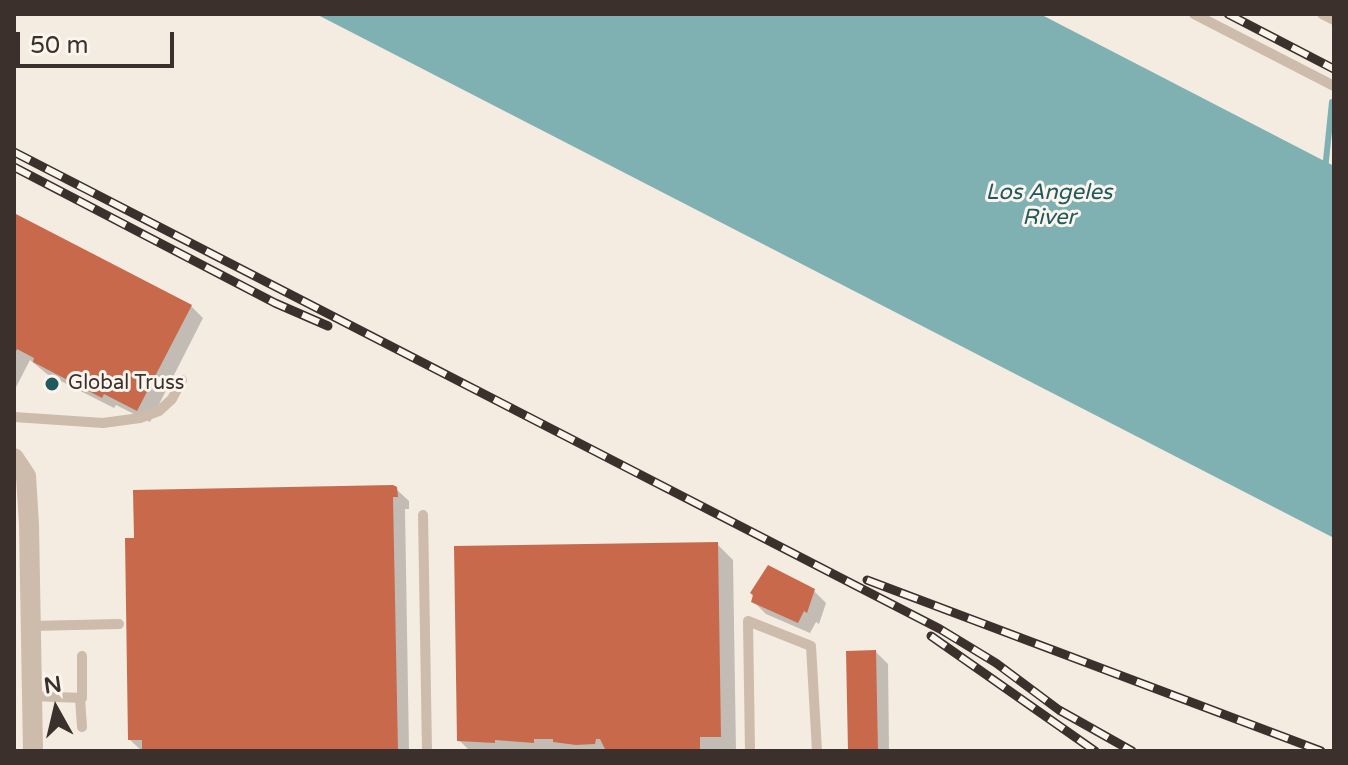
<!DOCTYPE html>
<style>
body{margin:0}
#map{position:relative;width:1348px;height:765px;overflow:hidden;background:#f4ebe1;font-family:"Varela Round",sans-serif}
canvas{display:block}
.frame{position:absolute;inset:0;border:16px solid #3b302b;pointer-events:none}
.north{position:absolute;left:16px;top:669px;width:80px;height:80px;-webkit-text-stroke:6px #fbf5ee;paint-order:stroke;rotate:352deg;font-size:22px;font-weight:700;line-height:32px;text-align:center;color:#3b302b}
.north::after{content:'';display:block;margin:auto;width:28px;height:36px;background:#3b302b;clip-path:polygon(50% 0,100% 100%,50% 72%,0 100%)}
.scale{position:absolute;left:16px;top:32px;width:158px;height:36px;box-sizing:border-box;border:4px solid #3b302b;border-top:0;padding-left:10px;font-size:24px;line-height:28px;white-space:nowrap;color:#3b302b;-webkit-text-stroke:6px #fbf5ee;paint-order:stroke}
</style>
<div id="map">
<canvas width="1348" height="765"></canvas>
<div class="frame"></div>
<div class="north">N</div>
<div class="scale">50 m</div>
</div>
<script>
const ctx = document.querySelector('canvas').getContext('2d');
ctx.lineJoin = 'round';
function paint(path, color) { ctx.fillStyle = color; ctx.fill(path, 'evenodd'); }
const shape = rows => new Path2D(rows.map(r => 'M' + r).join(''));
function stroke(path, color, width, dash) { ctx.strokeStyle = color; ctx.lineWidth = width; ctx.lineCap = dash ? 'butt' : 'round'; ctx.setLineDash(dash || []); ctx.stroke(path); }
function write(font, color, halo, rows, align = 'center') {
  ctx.font = font + ' "Varela Round",sans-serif'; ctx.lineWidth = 6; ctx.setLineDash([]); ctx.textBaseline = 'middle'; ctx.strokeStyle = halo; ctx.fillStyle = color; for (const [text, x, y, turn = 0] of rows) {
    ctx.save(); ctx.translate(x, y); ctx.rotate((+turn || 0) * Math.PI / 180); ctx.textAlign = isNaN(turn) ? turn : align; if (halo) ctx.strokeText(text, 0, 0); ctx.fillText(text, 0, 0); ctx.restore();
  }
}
paint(shape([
 [316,14,1040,14,1334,166,1334,538]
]), '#7fb0b2');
paint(shape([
 [14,215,191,306,203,318,150,422,116,405,114,408,47,374,30,360,14,391],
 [396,489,409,501,409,509,405,509,409,751,142,751,130,740],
 [717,544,733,560,736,751,470,751,459,740],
 [768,567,814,591,826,603,819,624,816,622,810,633,766,614,754,602,752,593],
 [876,652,888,664,889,751,850,751]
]), '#0003');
stroke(shape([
 [1325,170,1332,102]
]), '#7fb0b2', 6);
paint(shape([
 [14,213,192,305,137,411,104,394,102,398,33,362,34,358,17,349,14,356],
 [393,485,397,487,398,497,393,497,398,751,142,751,142,740,128,740,125,538,134,538,133,490],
 [718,542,721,737,700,737,700,751,606,751,600,739,596,739,595,744,576,745,553,742,553,739,534,739,534,743,495,740,495,743,457,741,454,546],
 [768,565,815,589,807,613,804,611,798,623,751,602,753,595,750,593],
 [876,650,878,751,848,751,846,651]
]), '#c8694b');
stroke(shape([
 [1194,14,1334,86],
 [1322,14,1334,20],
 [14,417,103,423,140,418,159,411,172,399,182,380],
 [423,515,427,751],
 [31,626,119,624],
 [32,696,82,698,82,656],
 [80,698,82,727],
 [750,751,748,621,811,646,817,751]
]), '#cdbbac', 10);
stroke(shape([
 [14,458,26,476,29,525,33,751]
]), '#cdbbac', 20);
const rail = shape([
 [1228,14,1334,69],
 [14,152,940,629,996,663,1059,710,1132,751],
 [14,167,275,303,328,326],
 [867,580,1321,751],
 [931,636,1095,751]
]);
stroke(rail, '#3b302b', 9);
stroke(rail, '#fbf5ee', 6, [18]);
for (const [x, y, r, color] of [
 [52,384,8,"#1f5a5e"]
]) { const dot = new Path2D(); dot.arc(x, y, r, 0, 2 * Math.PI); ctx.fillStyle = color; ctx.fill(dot); stroke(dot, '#fbf5ee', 3); }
write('20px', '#3b302b', '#fbf5ee', [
 ["Global Truss",68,384]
], 'left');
write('italic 22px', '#1f5a5e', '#fbf5ee', [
 ["Los Angeles",1049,193],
 ["River",1049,218]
]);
</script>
